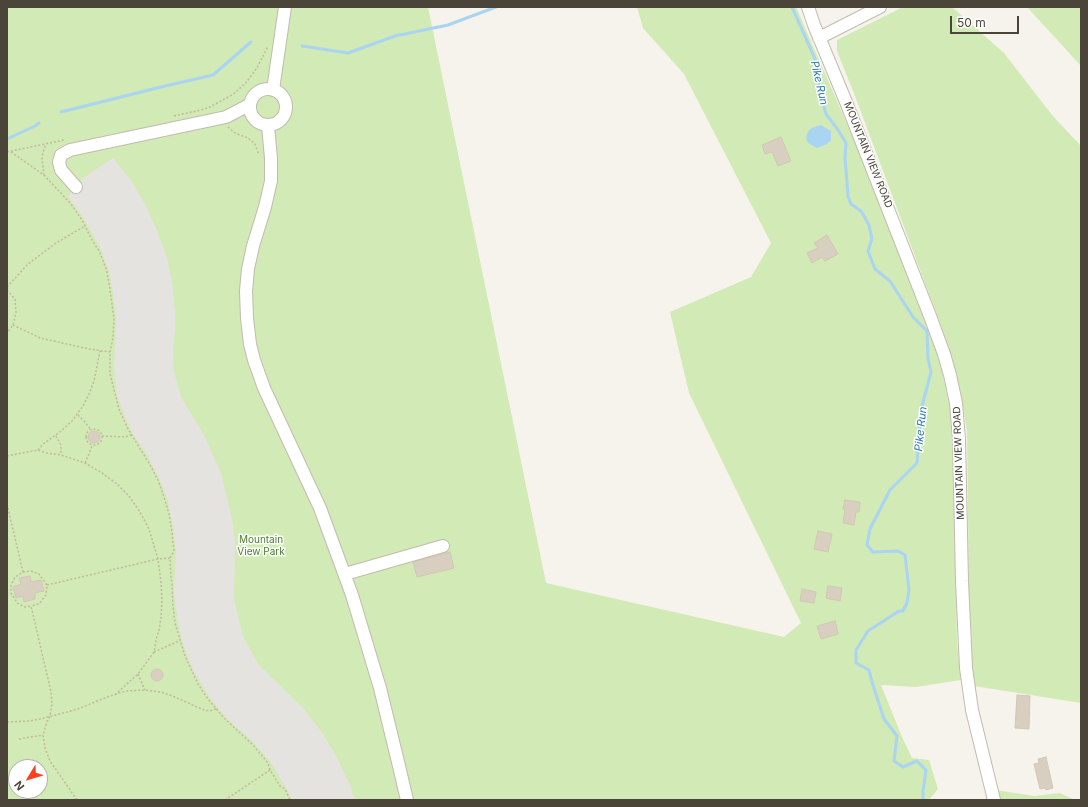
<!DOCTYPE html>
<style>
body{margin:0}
#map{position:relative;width:1088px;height:807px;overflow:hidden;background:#f6f3ec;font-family:Inter,sans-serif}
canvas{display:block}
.frame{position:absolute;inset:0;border:8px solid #4b4439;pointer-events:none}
.north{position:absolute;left:8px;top:759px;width:40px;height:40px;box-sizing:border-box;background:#fff;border:1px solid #b7b4b0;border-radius:50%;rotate:232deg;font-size:11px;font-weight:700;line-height:16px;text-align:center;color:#4b4439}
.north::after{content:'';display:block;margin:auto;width:14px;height:18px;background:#fc3f1d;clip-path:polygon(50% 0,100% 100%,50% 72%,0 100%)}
.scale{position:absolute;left:950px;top:16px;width:69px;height:18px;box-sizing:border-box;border:2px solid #4b4439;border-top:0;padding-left:5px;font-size:12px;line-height:14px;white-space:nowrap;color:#4b4439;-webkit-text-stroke:3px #fff;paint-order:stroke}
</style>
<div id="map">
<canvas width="1088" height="807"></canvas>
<div class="frame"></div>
<div class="north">N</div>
<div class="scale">50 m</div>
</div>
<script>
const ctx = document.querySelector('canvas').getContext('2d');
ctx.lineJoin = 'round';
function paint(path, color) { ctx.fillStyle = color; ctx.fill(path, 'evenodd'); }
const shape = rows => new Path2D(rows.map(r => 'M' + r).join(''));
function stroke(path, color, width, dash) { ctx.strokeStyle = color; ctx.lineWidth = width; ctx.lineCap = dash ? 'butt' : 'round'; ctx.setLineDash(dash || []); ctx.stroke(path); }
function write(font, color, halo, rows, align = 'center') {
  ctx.font = font + ' Inter,sans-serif'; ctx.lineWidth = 3; ctx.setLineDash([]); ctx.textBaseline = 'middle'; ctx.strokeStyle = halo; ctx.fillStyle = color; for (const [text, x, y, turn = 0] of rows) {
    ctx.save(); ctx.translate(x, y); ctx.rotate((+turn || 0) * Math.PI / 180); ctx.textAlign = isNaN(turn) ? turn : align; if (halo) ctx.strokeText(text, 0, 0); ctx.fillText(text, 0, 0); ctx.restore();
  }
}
paint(shape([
 [7,7,428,7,546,583,784,637,801,623,689,393,670,312,751,277,771,243,684,74,643,28,637,7,796,7,861,156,928,326,939,356,951,414,953,439,957,642,961,680,916,687,881,685,902,737,912,758,929,760,938,789,929,800,7,800],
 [16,767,40,767,40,791,16,791],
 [903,7,952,7,1004,53,1052,115,1081,146,1081,703,974,686,971,653,969,603,967,431,960,389,947,342,855,96,837,51,837,40],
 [1027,7,1081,7,1081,66],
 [996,790,1034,796,1060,793,1075,800,999,800]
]), '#d2eab5');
paint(shape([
 [113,158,130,179,145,204,158,233,167,258,172,281,175,312,175,329,173,353,174,372,181,397,204,435,221,473,232,519,235,543,234,600,243,636,258,664,304,709,324,735,337,758,350,785,355,800,292,800,286,788,270,761,250,739,229,721,210,698,193,670,184,647,178,623,174,594,176,553,173,526,168,501,158,476,146,453,133,434,125,417,117,395,114,368,116,316,112,287,109,271,101,249,85,220,68,196,83,178]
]), '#e5e3e0');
paint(shape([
 [821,125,831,131,831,140,827,144,817,148,808,143,806,138,807,134,809,130,814,127]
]), '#a9d4f2');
stroke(shape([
 [792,7,815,59,819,88,826,114,838,130,846,143,845,158,848,196,851,204,861,211,869,225,872,239,868,251,875,269,890,281,913,317,927,331,928,359,931,372,921,410,917,463,890,490,870,529,867,545,873,552,898,551,905,555,909,590,907,603,903,611,899,611,868,631,856,650,856,663,869,670,872,682,884,719,897,736,894,761,903,767,917,761,926,770,923,791,923,800],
 [302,46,348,53,395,36,448,25,496,7],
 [61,112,161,87,213,75,251,42],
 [7,139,35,126,39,123]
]), '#a9d4f2', 3);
const building = shape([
 [781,137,791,161,778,166,772,152,765,154,762,145,781,137],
 [827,235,838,254,825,261,822,257,812,263,807,253,818,248,814,243,827,235],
 '88 437a6 6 0 1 1 12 0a6 6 0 1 1-12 0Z',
 [845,500,860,502,859,512,856,512,854,525,843,523,845,509,843,509,845,500],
 [818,531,832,534,828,552,814,549,818,531],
 [450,552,454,568,417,577,413,562,450,552],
 [30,576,31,582,41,580,44,591,35,593,35,599,24,602,23,596,16,598,13,587,21,584,19,578,30,576],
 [828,586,842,588,840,601,826,598,828,586],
 [802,589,816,592,814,603,800,601,802,589],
 [835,621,838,634,821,639,817,626,835,621],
 '151 675a6 6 0 1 1 12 0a6 6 0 1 1-12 0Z',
 [1017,695,1030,696,1029,729,1015,728,1017,695],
 [1046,757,1053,788,1046,790,1045,788,1040,789,1034,764,1039,763,1038,759,1046,757]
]);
paint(building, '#d8cfc1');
stroke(building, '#d3c7b4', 1);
const minor = shape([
 [808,7,814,25,846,102,930,316,944,354,950,375,956,403,959,439,962,581,966,668,972,710,994,800],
 [819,38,880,7],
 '250 107a18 18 0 1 1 36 0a18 18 0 1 1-36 0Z',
 [273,90,285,7],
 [268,126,271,158,271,181,265,207,253,246,248,269,246,291,247,318,250,344,254,360,264,388,320,508,352,595,380,688,399,766,407,800],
 [76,187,61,170,59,162,61,155,70,150,226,117,249,105],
 [345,574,443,546]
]);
stroke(minor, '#c2bbae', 14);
stroke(shape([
 [174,116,201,110,210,107,232,95,245,84,257,68,268,46],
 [228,127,235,133,248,138,255,144,259,155],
 [7,152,64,140],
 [11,152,44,175,42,159,43,152,46,144],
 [44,175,71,204,82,220,92,240,99,251,106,268,109,283,114,319,113,338,110,352,110,374,119,409,128,429,149,463,158,480,164,497,169,514,172,532,174,551,170,558,171,578,172,585,173,606,175,623,185,656,198,684,208,699,224,718,252,744,263,757,268,763,270,770,280,786,285,789,290,800],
 [7,287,28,264,56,243,85,226],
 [7,290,15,299,16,313,13,325,7,333],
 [13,325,40,338,89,349,110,352],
 [78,415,85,422,91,430],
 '86 437a8 8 0 1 1 16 0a8 8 0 1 1-16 0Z',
 [56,436,61,445,61,455],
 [102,436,125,437,131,435],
 [38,450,43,444,60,432,72,421,83,406,89,394,94,381,100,351],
 [7,456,38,450,46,453,61,455,85,463,102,473,117,484,129,496,140,512,149,529,158,559,161,582,162,600,161,618,159,630,156,640,154,652,138,674,129,682,115,695],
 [85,463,89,454,92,446],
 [7,504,23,572,15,577,11,585,11,593,17,603,25,607,31,606,51,692,52,704,50,716,47,722,43,735,45,748,50,761,77,800],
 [23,572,31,571,39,574,47,585,46,595,39,604,31,606],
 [47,585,158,559,170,558],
 [154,652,179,641],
 [138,674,145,690],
 [7,722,29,721,40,719,78,709,107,697,126,691,145,690,161,692,175,697,204,710,210,711,216,709],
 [19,739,43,735],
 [225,800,270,770]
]), '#c4b79f', 1.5, [2, 2]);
stroke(minor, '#fff', 12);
write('10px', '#4b4439', '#fff', [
 ["MOUNTAIN VIEW ROAD",868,155,68],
 ["MOUNTAIN VIEW ROAD",959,463,-92]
]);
write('10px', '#4a7f2a', '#fff', [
 ["Mountain",261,540],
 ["View Park",261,552]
]);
write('italic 11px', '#2e7ab2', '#fff', [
 ["Pike Run",819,83,77],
 ["Pike Run",921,429,-84]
]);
</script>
